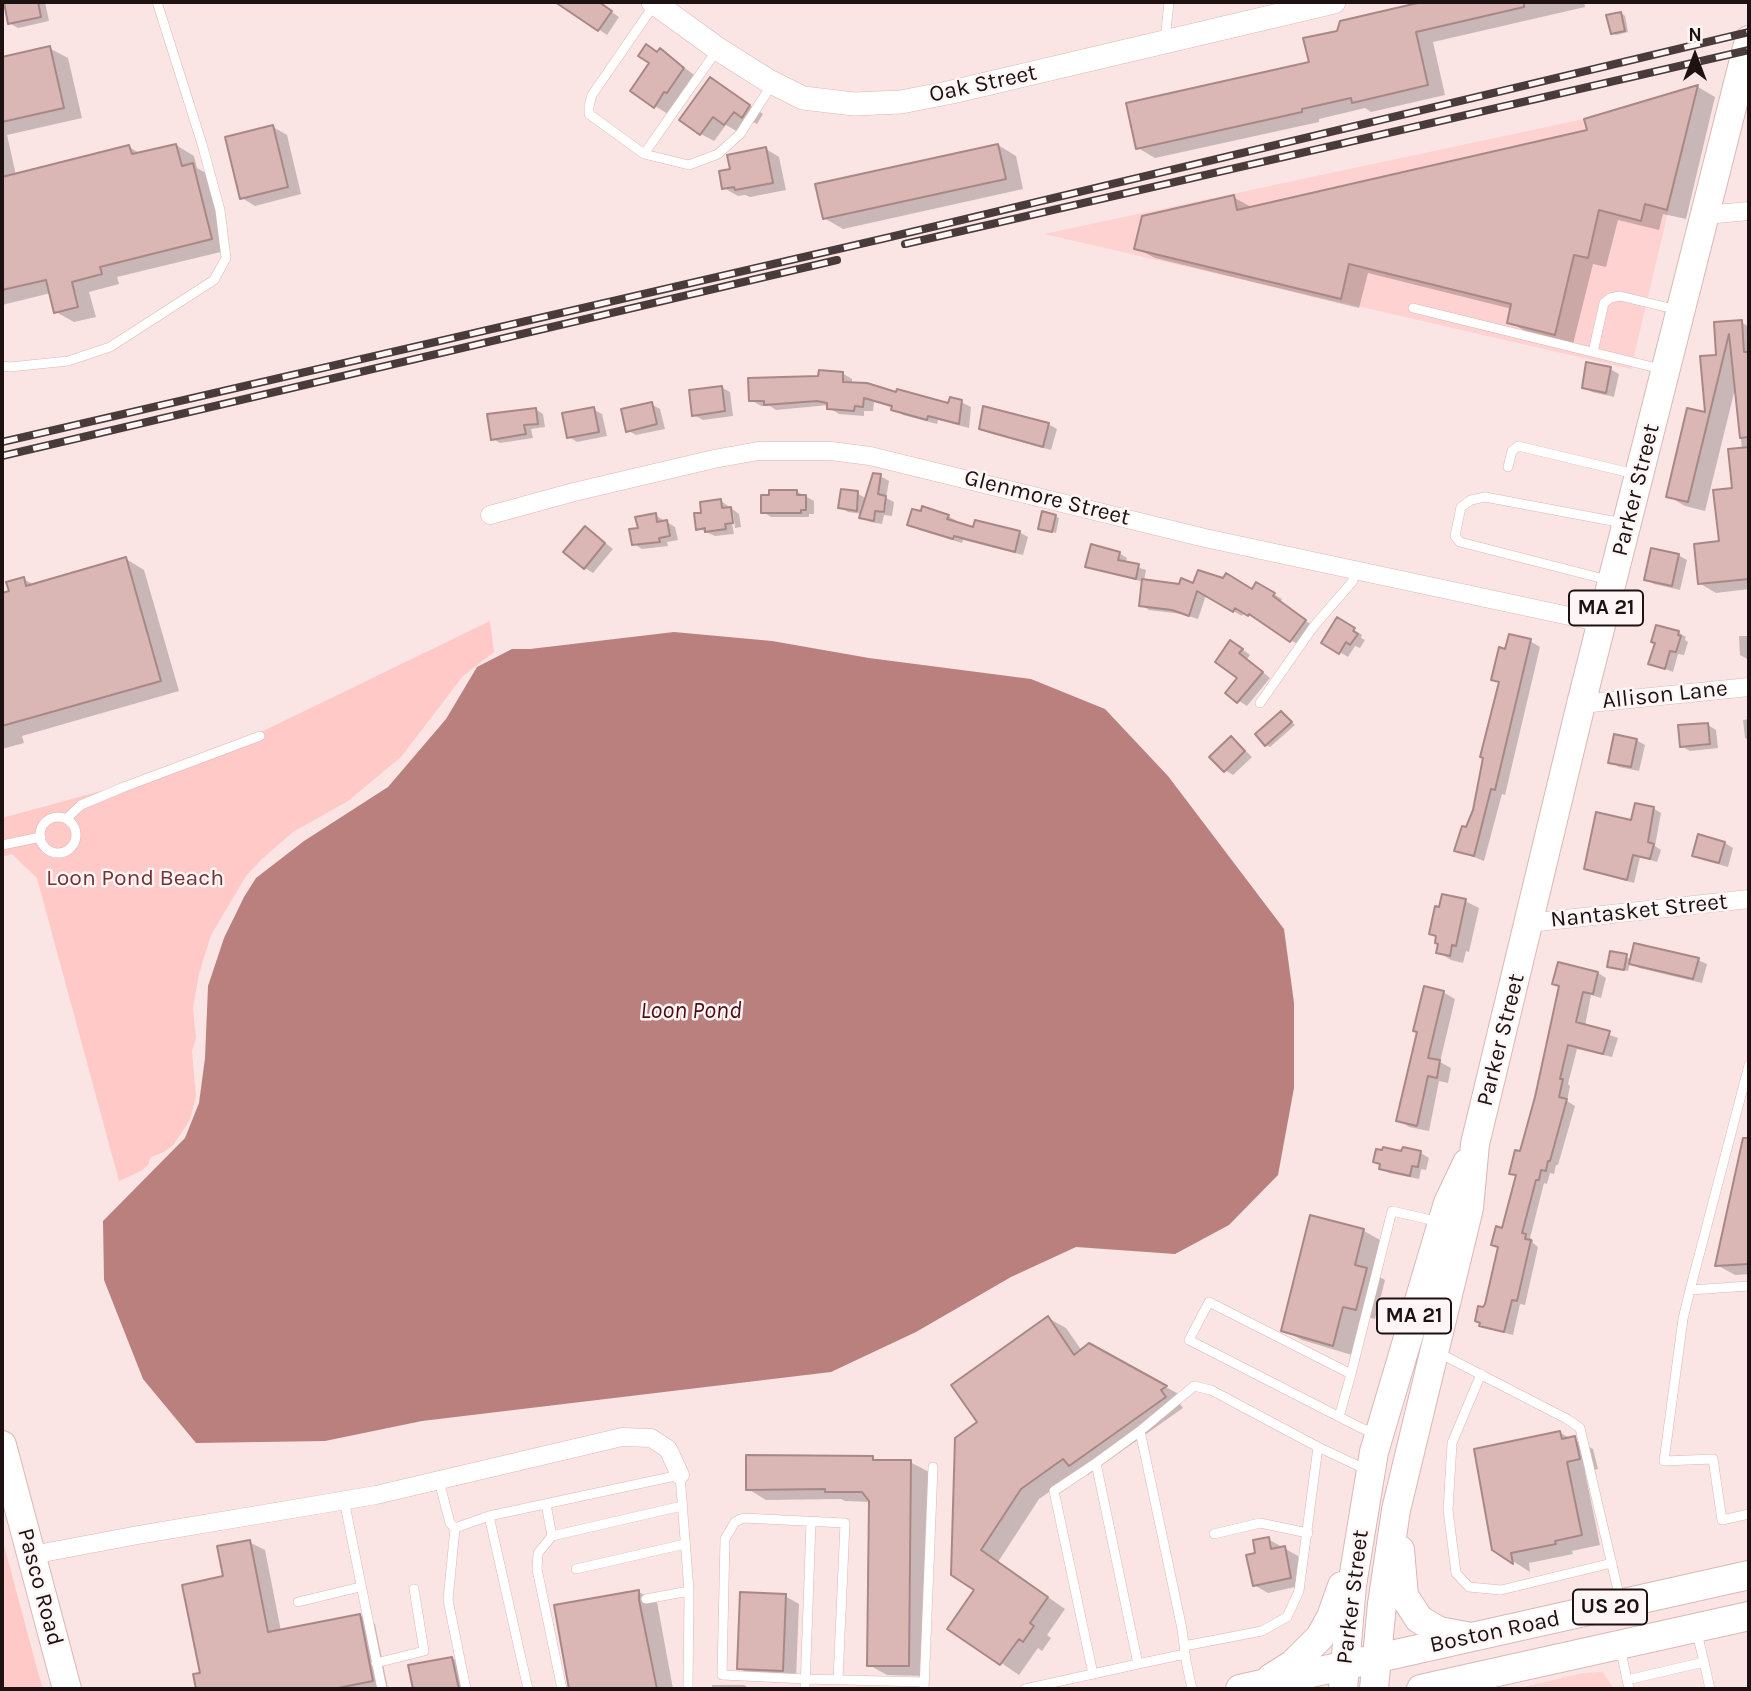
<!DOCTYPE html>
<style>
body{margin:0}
#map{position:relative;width:1751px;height:1691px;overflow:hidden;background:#fbe5e4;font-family:Karla,sans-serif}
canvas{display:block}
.frame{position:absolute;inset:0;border:4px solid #1d1111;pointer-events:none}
.north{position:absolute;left:1660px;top:21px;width:70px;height:70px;-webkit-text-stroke:5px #fef6f6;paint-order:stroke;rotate:0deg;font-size:19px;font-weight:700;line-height:28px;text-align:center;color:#1d1111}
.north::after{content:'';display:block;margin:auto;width:24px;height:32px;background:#1d1111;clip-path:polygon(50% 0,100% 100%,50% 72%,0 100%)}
</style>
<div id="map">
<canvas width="1751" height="1691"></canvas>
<div class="frame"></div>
<div class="north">N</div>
</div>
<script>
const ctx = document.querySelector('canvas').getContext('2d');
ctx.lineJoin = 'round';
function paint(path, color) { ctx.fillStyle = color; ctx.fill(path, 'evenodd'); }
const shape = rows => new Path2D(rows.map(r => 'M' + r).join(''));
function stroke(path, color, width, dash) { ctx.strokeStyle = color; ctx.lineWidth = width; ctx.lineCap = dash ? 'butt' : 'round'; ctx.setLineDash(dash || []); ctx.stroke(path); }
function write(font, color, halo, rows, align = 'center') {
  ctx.font = font + ' Karla,sans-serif'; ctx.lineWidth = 5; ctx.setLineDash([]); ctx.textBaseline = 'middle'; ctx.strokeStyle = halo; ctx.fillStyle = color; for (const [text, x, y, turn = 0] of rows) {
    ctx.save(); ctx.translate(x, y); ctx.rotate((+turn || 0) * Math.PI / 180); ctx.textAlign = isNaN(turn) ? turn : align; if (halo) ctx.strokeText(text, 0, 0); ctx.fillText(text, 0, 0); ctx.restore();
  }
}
paint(shape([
 [1698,85,1631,369,1044,234,1584,119],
 [1603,1672,1614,1689,1516,1689,1583,1673]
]), '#fed2d0');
paint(shape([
 [490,621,494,652,463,676,401,757,348,801,293,832,262,859,246,876,211,935,199,974,193,1008,196,1038,192,1051,196,1096,190,1120,174,1144,164,1152,151,1157,148,1165,141,1171,119,1181,37,878,12,854,2,857,2,818,189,767],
 [2,1538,38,1672,43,1689,2,1689]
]), '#fec9c6');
paint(shape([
 [674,632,772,641,869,658,1031,679,1105,709,1168,776,1284,929,1294,1003,1294,1088,1278,1175,1229,1225,1175,1254,1076,1247,1011,1277,916,1332,831,1372,422,1421,325,1441,196,1443,143,1379,104,1280,103,1221,185,1138,199,1103,205,1058,208,986,224,938,244,897,256,878,304,841,388,787,446,719,477,667,512,649,530,649]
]), '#b9807e');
paint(shape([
 [5,2,45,2,49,21,18,28,9,23],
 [565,2,597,2,619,17,607,35,563,5],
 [1432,2,1584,2,1585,7,1433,42,1445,95,1371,112,1365,108,1319,119,1319,122,1155,158,1138,148,1311,63,1338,32,1341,22],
 [1621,13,1625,16,1628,32,1616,35,1612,33],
 [49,48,68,58,82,118,7,135,16,175,129,147,141,154,176,145,194,156,197,168,211,176,229,250,117,277,119,284,89,292,96,317,74,322,56,312,51,293,2,305,2,59],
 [660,50,697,77,668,114,655,106,658,53],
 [711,79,763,114,757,124,748,119,738,132,726,125,714,141,701,134],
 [1698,87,1715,97,1686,219,1663,214,1659,230,1618,220,1606,267,1593,264,1573,344,1527,332,1509,322,1512,309,1368,273,1359,308,1155,258,1136,248,1233,197,1253,208,1589,132],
 [273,127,287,135,301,194,255,206,242,198],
 [998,145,1016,156,1023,189,843,229,824,218],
 [766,149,779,157,786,190,750,197,745,195,738,196,724,188,732,171],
 [1741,322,1749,327,1749,589,1716,593,1699,583,1720,543,1742,450,1736,385,1705,511,1685,506,1668,496,1707,415,1718,357,1716,324],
 [1610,369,1619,374,1614,397,1592,392,1584,388],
 [842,373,852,379,852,384,949,405,961,402,971,407,969,428,938,420,937,424,903,415,894,408,874,402,873,411,864,411,864,416,839,414,829,408,829,405,776,410,770,406,761,406,751,400,820,378],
 [721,387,730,392,733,416,703,420,694,415],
 [651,404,660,409,665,429,636,435,627,430],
 [535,409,543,414,545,427,531,429,533,438,500,443,493,439],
 [593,409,602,414,607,436,577,442,569,437],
 [1048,424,1057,429,1051,450,989,433,981,428],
 [880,476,889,481,886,498,894,502,892,516,884,515,882,524,870,522,861,517,862,514,848,512,840,507,857,493,867,499],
 [796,491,814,501,814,514,809,514,809,517,771,517,763,512],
 [721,501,739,514,741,527,735,528,733,512,730,512,734,534,715,536,697,528,703,514],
 [655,515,675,527,678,540,667,542,668,546,642,549,634,544,640,529],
 [948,516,957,521,956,524,975,530,1019,532,1028,537,1023,555,963,540,962,543,919,530,911,524],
 [1055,516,1059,518,1056,533,1044,530],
 [594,534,613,549,593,573,585,568],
 [1119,553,1127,558,1125,563,1146,570,1144,581,1253,591,1257,584,1282,599,1280,602,1313,626,1299,645,1244,612,1242,616,1206,595,1198,619,1182,614,1149,610,1141,605,1144,582,1095,570,1087,566],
 [1678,555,1687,560,1680,590,1654,584,1646,579],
 [126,559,144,570,179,691,22,736,24,743,2,749,2,595,11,592,23,579,35,585],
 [1338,619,1362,635,1361,638,1365,640,1360,648,1355,646,1348,657,1323,642],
 [1678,632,1686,637,1685,640,1688,642,1684,655,1678,654,1673,672,1651,663],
 [1739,636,1749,636,1749,660,1740,655],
 [1530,641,1540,647,1505,795,1502,794,1484,861,1456,850,1474,811,1501,684,1493,679,1507,651],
 [1239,647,1250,655,1247,659,1270,678,1247,706,1227,693,1240,677,1217,661],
 [1285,716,1295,725,1270,747,1266,745],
 [1749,719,1749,740,1745,738,1743,720],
 [1708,725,1716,730,1718,748,1690,751,1681,746],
 [1231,739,1239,744,1252,757,1233,775,1225,770],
 [1636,740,1645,745,1639,771,1619,767,1610,762],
 [1653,808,1661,813,1655,846,1661,850,1657,862,1640,857,1634,883,1593,872,1586,868,1633,822],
 [1699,836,1725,843,1733,848,1728,867,1703,860,1694,855],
 [1465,901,1479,908,1469,952,1466,951,1463,963,1451,960,1438,952,1440,944,1438,937,1431,933],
 [1611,953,1632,959,1698,960,1707,964,1702,983,1639,968,1630,962,1628,971,1612,968,1609,966],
 [1598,973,1606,978,1601,998,1591,995,1585,1026,1618,1038,1612,1057,1577,1049,1568,1084,1570,1086,1567,1101,1575,1106,1558,1165,1556,1165,1554,1174,1550,1173,1547,1184,1544,1183,1530,1238,1533,1240,1533,1243,1538,1247,1525,1305,1520,1304,1513,1335,1489,1329,1481,1325,1500,1249,1493,1245,1503,1230,1517,1176,1511,1173,1521,1153,1537,1097,1561,987,1554,984],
 [1443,992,1455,999,1440,1062,1451,1068,1448,1083,1439,1081,1429,1131,1409,1127,1398,1120],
 [1743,1149,1749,1149,1749,1274,1735,1275,1717,1265],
 [1403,1153,1421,1153,1429,1158,1426,1170,1421,1169,1419,1179,1389,1173,1375,1161],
 [1311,1217,1364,1231,1382,1241,1374,1274,1385,1280,1375,1319,1362,1316,1352,1355,1302,1340,1283,1330],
 [1048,1318,1066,1328,1082,1351,1089,1345,1184,1397,1178,1401,1183,1408,1088,1475,1080,1470,1039,1499,998,1562,1065,1609,1047,1635,1051,1638,1042,1651,1038,1648,1019,1675,950,1628,977,1590,979,1423],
 [1560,1433,1593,1449,1598,1469,1585,1472,1600,1545,1572,1551,1573,1554,1529,1563,1530,1572,1494,1549],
 [872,1458,878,1462,910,1462,929,1472,926,1676,887,1675,869,1665,871,1502,845,1501,841,1499,766,1500,748,1489],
 [1268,1539,1298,1556,1304,1585,1268,1593,1254,1585,1257,1555],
 [249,1542,265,1550,281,1631,359,1615,375,1624,388,1689,198,1689,195,1676,202,1674,225,1578],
 [639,1592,657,1602,673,1689,571,1689,556,1607],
 [785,1596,799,1604,796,1678,753,1676,739,1668],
 [452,1658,466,1666,470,1689,415,1689,410,1666],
 [712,1685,744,1685,750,1689,712,1689]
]), '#0003');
const building = shape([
 [4,2,38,2,41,17,8,24,4,2],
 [555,2,599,2,612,11,598,31,555,2],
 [1422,2,1524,2,1524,7,1416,32,1428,85,1352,103,1351,98,1302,109,1302,112,1136,149,1126,103,1309,62,1303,38,1337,31,1340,21,1422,2],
 [1621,12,1625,31,1611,34,1606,15,1621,12],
 [646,44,657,52,660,48,684,68,667,93,664,92,654,108,630,91,649,63,638,56,646,44],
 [50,46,64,108,2,122,2,57,50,46],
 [710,77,750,105,742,118,734,112,724,125,713,117,700,135,679,120,710,77],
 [1698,85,1667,210,1645,204,1641,221,1599,210,1588,258,1574,255,1555,335,1507,323,1511,304,1349,264,1341,299,1134,249,1142,216,1234,195,1237,210,1587,130,1584,119,1698,85],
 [273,125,288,187,240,199,225,137,273,125],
 [176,144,182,166,193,163,212,239,100,267,102,274,72,282,78,307,54,313,46,280,2,290,2,177,129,145,132,154,176,144],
 [998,144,1006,179,823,219,815,184,998,144],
 [766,147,773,183,735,190,734,187,722,189,719,171,730,169,727,155,766,147],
 [1742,320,1744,352,1749,352,1749,437,1740,438,1729,334,1688,502,1666,497,1687,408,1705,412,1700,356,1716,355,1714,322,1742,320],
 [1586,362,1611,367,1606,393,1582,388,1586,362],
 [819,370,843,372,843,382,867,383,896,392,897,389,948,403,950,397,962,400,959,424,928,416,927,420,891,410,892,406,864,398,863,407,855,406,854,411,827,409,827,403,817,401,764,405,764,401,749,401,748,378,818,376,819,370],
 [722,386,725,411,692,416,689,390,722,386],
 [652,402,657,424,626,432,621,409,652,402],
 [983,406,1049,423,1043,447,979,429,983,406],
 [594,407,599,432,567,438,562,413,594,407],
 [536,408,538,424,524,425,526,434,491,440,487,414,536,408],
 [1749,447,1749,579,1698,584,1694,544,1719,541,1713,490,1732,488,1728,449,1749,447],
 [873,473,881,474,878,494,886,496,884,512,875,511,874,521,859,518,873,473],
 [841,489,858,491,857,511,838,508,841,489],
 [769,490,797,490,797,495,806,495,806,510,801,510,801,513,761,513,761,495,769,495,769,490],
 [721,499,722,508,731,507,733,523,725,524,726,529,705,532,705,528,696,530,694,513,701,513,700,502,721,499],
 [922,506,949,515,947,519,973,527,975,520,1020,531,1015,552,954,536,953,539,907,525,912,509,921,511,922,506],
 [1042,511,1056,515,1052,532,1038,529,1042,511],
 [656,513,657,522,667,520,670,536,659,538,660,542,632,545,629,529,638,528,635,517,656,513],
 [585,526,605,543,584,569,563,552,585,526],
 [1091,544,1120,552,1118,560,1139,564,1136,579,1085,567,1091,544],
 [1651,548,1679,554,1672,586,1644,580,1651,548],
 [126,557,161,681,2,726,2,593,9,591,6,582,24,577,26,586,126,557],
 [1198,570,1223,578,1226,573,1252,589,1256,582,1275,593,1273,596,1306,620,1290,642,1249,614,1248,616,1235,608,1233,612,1197,591,1189,616,1172,610,1139,606,1142,579,1179,584,1181,578,1193,583,1198,570],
 [1337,617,1355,628,1353,631,1358,634,1350,645,1346,642,1339,654,1321,643,1337,617],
 [1656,625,1679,631,1678,635,1681,636,1676,652,1670,651,1665,669,1648,664,1655,643,1651,642,1656,625],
 [1509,634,1531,639,1495,790,1491,789,1474,856,1454,851,1462,826,1466,827,1473,810,1483,758,1480,757,1499,682,1491,680,1499,647,1505,649,1509,634],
 [1230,640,1243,649,1239,653,1263,672,1237,703,1225,693,1237,678,1215,662,1230,640],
 [1281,711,1292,722,1265,746,1255,734,1281,711],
 [1708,723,1710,744,1680,747,1678,725,1708,723],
 [1614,734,1637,739,1631,767,1608,763,1614,734],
 [1231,736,1245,751,1224,772,1209,757,1231,736],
 [1635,803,1654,807,1648,842,1654,844,1650,859,1633,855,1627,880,1584,869,1596,812,1631,820,1635,803],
 [1698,834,1725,842,1719,863,1692,856,1698,834],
 [1442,894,1466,899,1456,946,1452,945,1450,956,1436,953,1438,944,1435,943,1436,936,1429,934,1435,906,1439,907,1442,894],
 [1634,943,1699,958,1693,979,1629,964,1634,943],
 [1610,951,1627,954,1624,970,1607,967,1610,951],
 [1558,962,1598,972,1593,994,1583,992,1576,1022,1610,1031,1603,1054,1568,1045,1560,1079,1563,1079,1559,1097,1567,1099,1550,1161,1548,1161,1546,1171,1541,1170,1539,1180,1536,1180,1522,1233,1526,1234,1525,1239,1531,1240,1528,1253,1517,1301,1512,1300,1504,1332,1479,1326,1480,1323,1475,1321,1478,1306,1483,1307,1485,1304,1498,1247,1491,1245,1496,1226,1502,1228,1516,1175,1509,1174,1515,1150,1520,1151,1535,1097,1559,986,1552,984,1558,962],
 [1424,986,1444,991,1428,1058,1440,1060,1437,1078,1428,1076,1417,1126,1396,1121,1417,1032,1413,1031,1424,986],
 [1743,1138,1749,1138,1749,1264,1715,1266,1743,1138],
 [1383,1147,1401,1151,1403,1147,1421,1151,1418,1167,1412,1166,1410,1176,1379,1169,1380,1164,1373,1162,1376,1149,1382,1150,1383,1147],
 [1310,1215,1364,1229,1355,1265,1367,1268,1356,1310,1343,1307,1333,1346,1281,1331,1310,1215],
 [1048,1316,1074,1355,1089,1343,1167,1386,1161,1390,1166,1397,1069,1466,1063,1459,1021,1489,981,1550,1048,1597,1030,1623,1034,1626,1023,1642,1019,1639,1000,1665,947,1629,974,1590,951,1575,955,1438,977,1422,951,1385,1048,1316],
 [1560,1431,1562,1439,1575,1436,1580,1459,1567,1462,1582,1535,1555,1541,1556,1544,1511,1553,1513,1564,1492,1550,1474,1449,1560,1431],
 [746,1455,873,1456,873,1460,911,1460,909,1666,867,1666,869,1501,862,1492,825,1492,825,1489,746,1490,746,1455],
 [1269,1537,1271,1549,1285,1546,1291,1578,1253,1586,1246,1555,1255,1553,1253,1540,1269,1537],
 [250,1540,268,1632,360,1614,373,1681,333,1689,196,1689,193,1674,200,1673,182,1585,223,1576,217,1546,250,1540],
 [639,1590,639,1600,657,1689,569,1689,554,1605,639,1590],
 [740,1592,786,1594,783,1671,737,1669,740,1592],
 [452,1657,459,1689,413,1689,408,1665,452,1657]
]);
paint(building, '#dab7b5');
stroke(building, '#a88886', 2);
const service = shape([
 [654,5,592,95,589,106,589,114,644,154,689,165,718,154,740,134,773,83],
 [1165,41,1169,2],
 [644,154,717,50],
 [1413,308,1661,369],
 [1593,352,1604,303,1610,298,1620,296,1678,310],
 [2,366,10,367,68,361,110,347,214,280,226,258,220,210,202,144,157,2],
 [1508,467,1512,451,1518,446,1635,474],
 [1608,580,1460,542,1455,536,1461,507,1471,500,1485,497,1623,523],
 [1260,703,1314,626,1352,582,1358,570],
 '40 835a18 18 0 1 1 36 0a18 18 0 1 1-36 0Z',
 [66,819,81,805,124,787,260,736],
 [2,845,41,837],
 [1749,1065,1690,1290,1749,1286],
 [1690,1290,1683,1319,1664,1461,1713,1459,1722,1520,1749,1514],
 [1439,1353,1567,1419,1580,1428,1620,1599],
 [1481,1374,1452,1443,1448,1510,1456,1573,1469,1587,1501,1590,1612,1563],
 [1339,1417,1351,1374],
 [1140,1431,1096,1463,1138,1664,1185,1654],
 [1377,1434,1361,1428,1189,1340,1209,1302,1351,1374,1392,1211,1440,1222],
 [439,1481,450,1523,455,1528,489,1516],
 [344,1500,382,1689],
 [546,1504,552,1536,682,1506],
 [455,1528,448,1600,466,1689],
 [1214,1534,1260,1523,1308,1533],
 [552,1536,538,1553,537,1569,562,1689],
 [576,1569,685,1544],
 [646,1599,689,1591],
 [298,1602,360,1587],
 [1697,1633,1704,1662],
 [1184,1646,1262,1631,1287,1617,1299,1591,1318,1447],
 [1620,1647,1629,1689],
 [376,1663,424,1651,414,1589],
 [1093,1674,1054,1491,1096,1463],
 [838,1680,845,1523,743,1518,735,1522,725,1539,722,1675,806,1679,924,1682],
 [1627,1680,1704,1662,1710,1689],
 [528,1689,489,1516,680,1475,689,1591,688,1689],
 [805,1689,811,1522],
 [924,1689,933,1467],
 [1025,1689,1138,1664],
 [1192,1689,1186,1661,1182,1629,1140,1431,1194,1386,1211,1390,1318,1447,1367,1470]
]);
const minor = shape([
 [1705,215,1749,211],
 [490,515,574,492,714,459,758,451,831,451,870,456,1205,538,1602,623],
 [1581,704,1749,687],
 [1529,923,1749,899],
 [32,1555,138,1535,376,1495,622,1437,651,1438,668,1449,680,1475]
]);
const tertiary = shape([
 [653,2,718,49,767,80,803,98,854,104,901,102,952,92,1334,2]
]);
const primary = shape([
 [2,1445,67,1689],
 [1400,1550,1404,1596,1419,1619,1439,1631,1466,1636],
 [1271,1678,1293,1664,1320,1637,1331,1617,1342,1586],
 [1240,1689,1749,1575],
 [1343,1689,1352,1585,1374,1452,1448,1203,1467,1163],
 [1374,1689,1382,1604,1396,1510,1469,1208,1475,1144,1581,704,1749,40],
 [1421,1689,1749,1616]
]);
stroke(service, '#dab7b5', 10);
stroke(minor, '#dab7b5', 19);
stroke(tertiary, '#dab7b5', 24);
stroke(primary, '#dab7b5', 30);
stroke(service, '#fff', 9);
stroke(minor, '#fff', 18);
stroke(tertiary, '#fff', 23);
stroke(primary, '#fff', 28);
const rail = shape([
 [905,244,1749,50],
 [2,442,886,238,1749,32],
 [2,456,837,260]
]);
stroke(rail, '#493b3a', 8);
stroke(rail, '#fef6f6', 5, [16]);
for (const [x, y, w] of [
 [1606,608,74],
 [1414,1316,74],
 [1610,1607,74]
]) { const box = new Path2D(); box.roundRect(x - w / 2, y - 17.5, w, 35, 5); ctx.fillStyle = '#fef6f6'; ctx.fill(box); stroke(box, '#1d1111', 2); }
write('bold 21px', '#1d1111', null, [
 ["MA 21",1606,608],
 ["MA 21",1414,1316],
 ["US 20",1610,1607]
]);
write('23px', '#1d1111', '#fef6f6', [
 ["Oak Street",983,84,-12],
 ["Parker Street",1636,490,-76],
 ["Glenmore Street",1047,498,14],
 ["Allison Lane",1665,695,-6],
 ["Nantasket Street",1639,911,-6],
 ["Parker Street",1501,1040,-76],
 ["Pasco Road",40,1587,75],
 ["Parker Street",1353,1597,-83],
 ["Boston Road",1495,1632,-12]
]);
write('23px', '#783132', '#fef6f6', [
 ["Loon Pond Beach",135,878]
]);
write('italic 24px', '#510a11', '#fef6f6', [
 ["Loon Pond",691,1011]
]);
</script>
